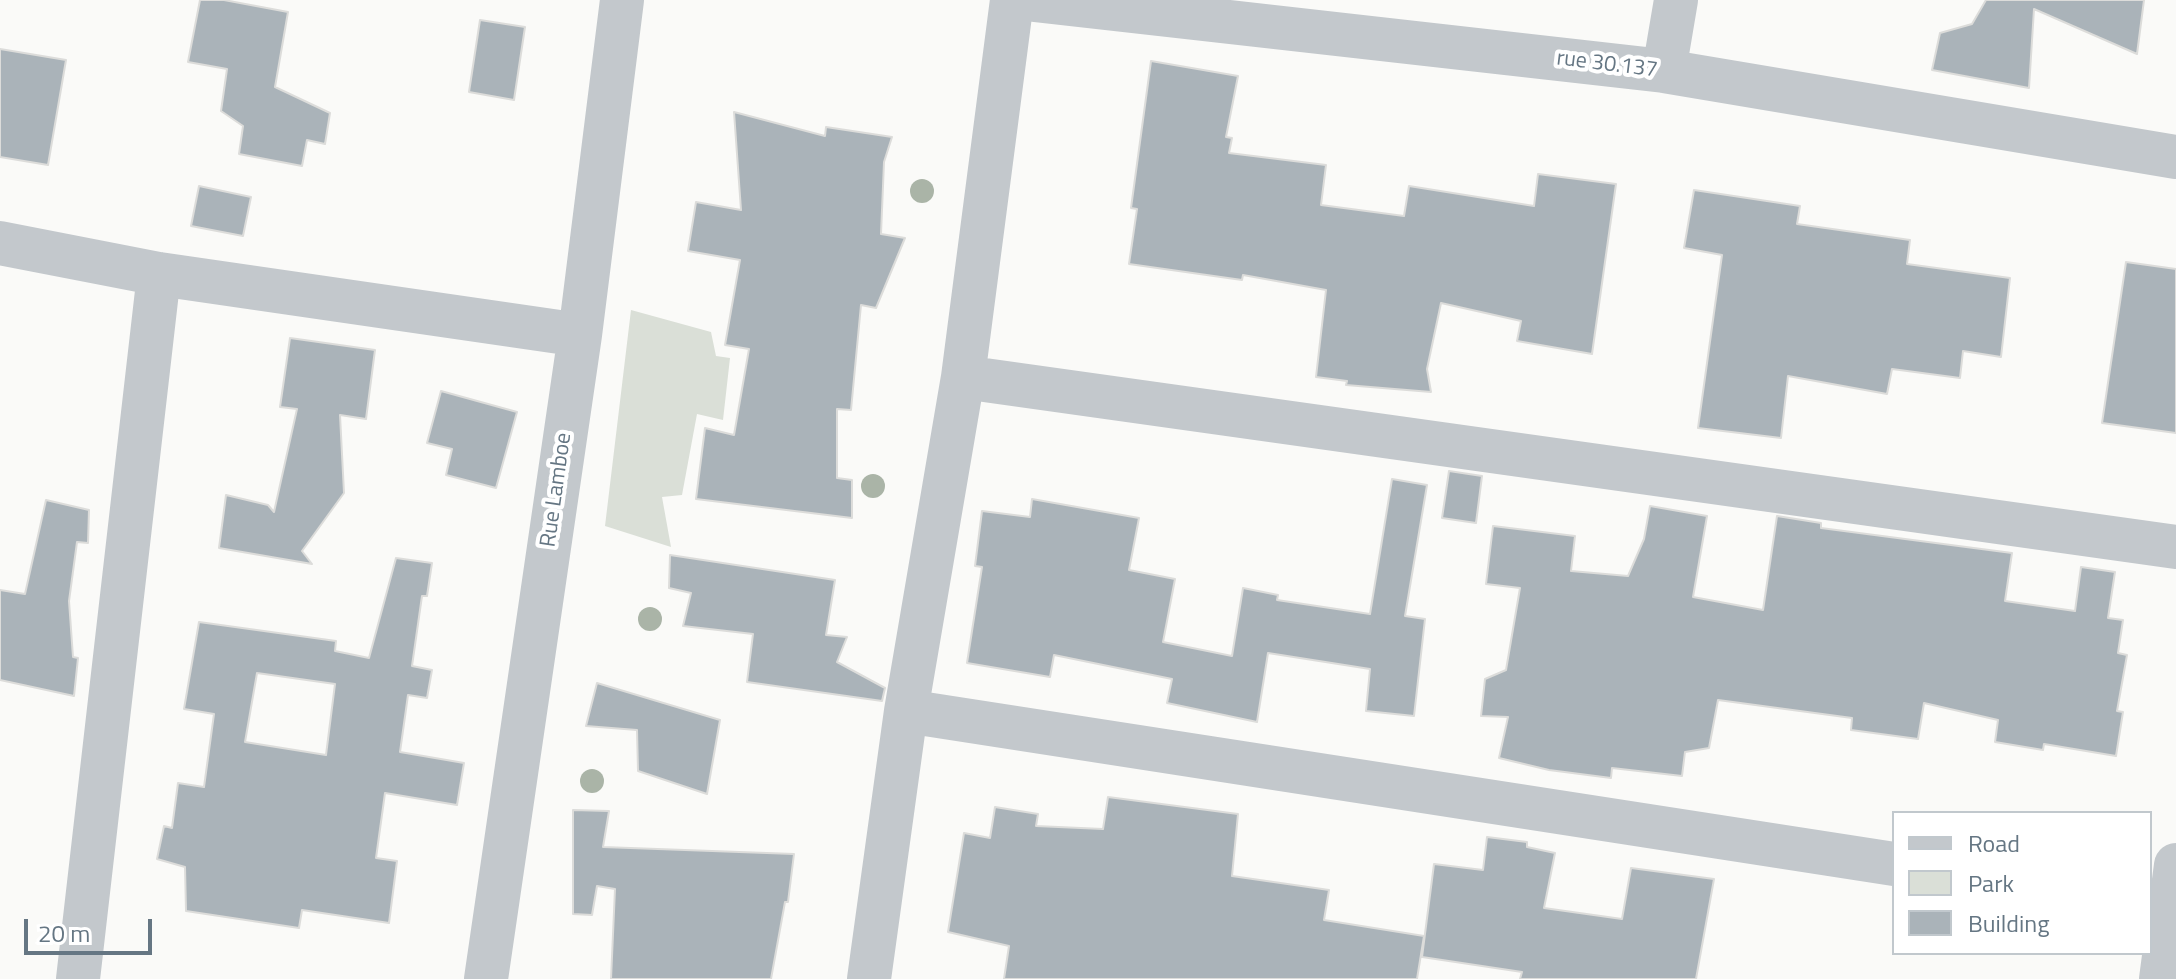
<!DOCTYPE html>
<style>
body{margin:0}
#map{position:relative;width:2176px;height:979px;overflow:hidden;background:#fafaf8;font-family:"Titillium Web",sans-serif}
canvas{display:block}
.legend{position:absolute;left:1892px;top:811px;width:260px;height:144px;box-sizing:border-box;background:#fff;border:2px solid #c1c8cd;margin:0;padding:10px 14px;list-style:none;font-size:24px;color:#657683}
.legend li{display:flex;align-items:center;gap:16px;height:40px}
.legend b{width:40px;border:2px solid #c1c8cd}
.scale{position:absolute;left:24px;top:919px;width:128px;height:36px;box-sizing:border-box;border:4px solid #657683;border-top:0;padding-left:10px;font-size:24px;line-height:28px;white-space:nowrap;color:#657683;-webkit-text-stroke:6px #fff;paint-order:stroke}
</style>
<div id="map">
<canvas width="2176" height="979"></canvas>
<ul class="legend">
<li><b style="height:10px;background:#c3c8cc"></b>Road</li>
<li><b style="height:22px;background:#dadfd7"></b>Park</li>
<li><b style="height:22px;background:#aab3b9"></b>Building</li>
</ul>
<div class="scale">20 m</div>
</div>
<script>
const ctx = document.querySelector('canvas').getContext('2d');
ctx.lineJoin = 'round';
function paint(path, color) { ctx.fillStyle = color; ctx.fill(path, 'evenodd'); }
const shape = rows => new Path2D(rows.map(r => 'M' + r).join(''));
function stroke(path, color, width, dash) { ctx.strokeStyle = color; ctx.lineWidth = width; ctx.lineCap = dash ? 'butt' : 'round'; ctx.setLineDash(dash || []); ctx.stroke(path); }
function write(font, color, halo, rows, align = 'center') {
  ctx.font = font + ' "Titillium Web",sans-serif'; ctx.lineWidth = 8; ctx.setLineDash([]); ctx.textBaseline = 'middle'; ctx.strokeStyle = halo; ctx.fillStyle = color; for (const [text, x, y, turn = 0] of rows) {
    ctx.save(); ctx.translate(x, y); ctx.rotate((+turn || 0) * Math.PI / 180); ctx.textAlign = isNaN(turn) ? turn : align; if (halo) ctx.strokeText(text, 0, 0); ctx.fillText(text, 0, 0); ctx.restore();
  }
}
paint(shape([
 [631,310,711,332,716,356,730,358,723,420,697,414,682,495,662,497,671,547,605,526]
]), '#dadfd7');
const building = shape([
 [200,0,224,0,288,12,275,87,330,113,325,144,307,140,302,166,239,154,243,126,221,111,227,69,188,62,200,0],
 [1986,0,2144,0,2137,54,2034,9,2029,88,1932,70,1940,33,1972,24,1986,0],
 [480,20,525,27,514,100,469,92,480,20],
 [0,49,66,60,48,165,0,157,0,49],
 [1151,61,1238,76,1226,137,1232,138,1229,153,1326,165,1321,205,1404,216,1409,186,1534,206,1538,174,1616,184,1592,354,1517,341,1521,321,1441,303,1427,369,1431,392,1346,385,1347,381,1316,377,1326,290,1243,275,1242,280,1129,264,1137,209,1131,208,1151,61],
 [734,112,825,136,826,127,892,137,884,162,881,234,905,238,876,308,861,305,851,410,837,409,837,478,852,480,852,518,696,499,705,428,734,435,749,349,725,345,740,260,688,251,696,202,741,210,734,112],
 [199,186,251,197,243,236,191,226,199,186],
 [1694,190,1800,206,1797,224,1910,240,1907,264,2010,278,2001,357,1963,351,1960,378,1892,369,1887,394,1788,376,1781,438,1698,428,1722,255,1684,248,1694,190],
 [2126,262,2176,269,2176,433,2102,423,2126,262],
 [290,338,375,350,366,419,340,415,344,493,302,551,312,564,219,548,226,495,268,505,274,512,297,409,280,407,290,338],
 [441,391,517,412,496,488,446,475,452,449,427,443,441,391],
 [1449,471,1482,476,1476,523,1442,518,1449,471],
 [1392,479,1427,485,1405,616,1425,619,1414,716,1366,711,1370,669,1268,653,1257,722,1167,703,1172,679,1054,655,1050,677,967,663,982,567,975,566,982,511,1030,517,1032,499,1139,518,1129,570,1175,579,1163,642,1232,656,1243,588,1278,595,1277,600,1370,614,1392,479],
 [46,500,89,510,88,543,77,542,69,601,73,657,78,658,74,696,0,680,0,590,25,594,46,500],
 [1650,506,1707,516,1693,597,1763,610,1777,516,1821,523,1821,528,2012,553,2005,601,2075,611,2081,567,2115,572,2108,618,2123,620,2118,653,2127,655,2117,711,2123,712,2116,756,2044,744,2043,750,1995,742,1998,720,1924,703,1918,739,1851,730,1852,718,1718,700,1709,748,1685,752,1682,776,1612,768,1611,778,1549,770,1499,758,1508,717,1481,716,1485,679,1506,670,1520,588,1486,584,1493,526,1575,536,1571,571,1628,576,1644,539,1650,506],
 [670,555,835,580,826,635,847,637,837,662,885,688,882,701,747,682,753,634,683,626,691,593,669,588,670,555],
 [396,558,432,563,427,596,422,596,412,666,432,670,427,698,408,695,400,752,464,763,457,805,385,793,376,858,397,861,389,923,302,910,299,928,186,911,185,867,157,859,164,826,172,828,178,783,204,787,214,714,184,709,199,622,336,641,335,651,369,658,396,558],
 [257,673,335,684,326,755,245,742,257,673],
 [597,683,720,720,707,794,638,771,637,730,586,726,597,683],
 [1108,797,1238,814,1232,876,1329,890,1324,920,1424,936,1417,979,1004,979,1009,946,948,932,964,833,990,838,995,807,1038,814,1036,826,1103,829,1108,797],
 [573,810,609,811,603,847,794,854,788,902,785,902,771,979,611,979,615,889,597,886,592,915,573,914,573,810],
 [1487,837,1527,842,1527,847,1555,853,1544,908,1622,919,1631,868,1714,879,1696,979,1520,979,1522,972,1422,957,1434,864,1483,870,1487,837]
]);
paint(building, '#aab3b9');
stroke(building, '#dcdcda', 2);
stroke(shape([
 [1034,0,1664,71,2176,157],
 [1664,71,1676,0],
 [0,243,159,274,580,335],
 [963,377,2176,547],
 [906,711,1894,864],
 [78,979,159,274],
 [486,979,580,335,622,0],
 [869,979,906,711,963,377,1012,0],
 [2161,979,2176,865]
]), '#c3c8cc', 44);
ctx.fillStyle = '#aab4a7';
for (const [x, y] of [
 [922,191],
 [873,486],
 [650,619],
 [592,781]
]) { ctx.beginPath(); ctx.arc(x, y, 12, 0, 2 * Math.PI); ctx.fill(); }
write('22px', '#657683', '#fff', [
 ["rue 30.137",1607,65,7],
 ["Rue Lamboe",557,490,-82]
]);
</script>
